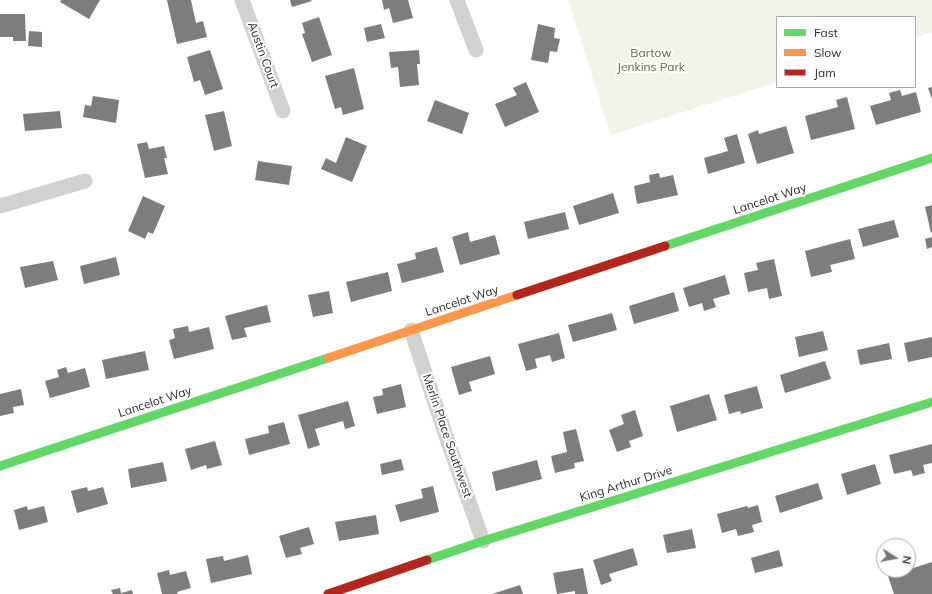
<!DOCTYPE html>
<style>
body{margin:0}
#map{position:relative;width:932px;height:594px;overflow:hidden;background:#fff;font-family:Mulish,sans-serif}
canvas{display:block}
.legend{position:absolute;left:776px;top:16px;width:140px;height:72px;box-sizing:border-box;background:#fff;border:1px solid #ababab;margin:0;padding:5px 7px;list-style:none;font-size:12px;color:#2c2c2c}
.legend li{display:flex;align-items:center;gap:8px;height:20px}
.legend b{width:20px;border:1px solid #ababab}
.north{position:absolute;left:876px;top:538px;width:40px;height:40px;box-sizing:border-box;background:#fff;border:1px solid #ababab;border-radius:50%;rotate:101deg;font-size:11px;font-weight:700;line-height:16px;text-align:center;color:#2c2c2c}
.north::after{content:'';display:block;margin:auto;width:14px;height:18px;background:#767676;clip-path:polygon(50% 0,100% 100%,50% 72%,0 100%)}
</style>
<div id="map">
<canvas width="932" height="594"></canvas>
<ul class="legend">
<li><b style="height:5px;background:#63d668"></b>Fast</li>
<li><b style="height:5px;background:#ff974d"></b>Slow</li>
<li><b style="height:5px;background:#b3261e"></b>Jam</li>
</ul>
<div class="north">N</div>
</div>
<script>
const ctx = document.querySelector('canvas').getContext('2d');
ctx.lineJoin = 'round';
function paint(path, color) { ctx.fillStyle = color; ctx.fill(path, 'evenodd'); }
const shape = rows => new Path2D(rows.map(r => 'M' + r).join(''));
function stroke(path, color, width, dash) { ctx.strokeStyle = color; ctx.lineWidth = width; ctx.lineCap = dash ? 'butt' : 'round'; ctx.setLineDash(dash || []); ctx.stroke(path); }
function write(font, color, halo, rows, align = 'center') {
  ctx.font = font + ' Mulish,sans-serif'; ctx.lineWidth = 4; ctx.setLineDash([]); ctx.textBaseline = 'middle'; ctx.strokeStyle = halo; ctx.fillStyle = color; for (const [text, x, y, turn = 0] of rows) {
    ctx.save(); ctx.translate(x, y); ctx.rotate((+turn || 0) * Math.PI / 180); ctx.textAlign = isNaN(turn) ? turn : align; if (halo) ctx.strokeText(text, 0, 0); ctx.fillText(text, 0, 0); ctx.restore();
  }
}
paint(shape([
 [568,0,932,0,932,32,915,38,915,17,777,17,777,82,611,135]
]), '#f2f3ea');
paint(shape([
 [61,0,100,0,89,19,60,2],
 [167,0,191,0,196,23,203,21,207,37,177,44],
 [290,0,311,0,312,1,292,7],
 [382,0,408,0,413,18,393,23,389,8,384,10],
 [0,14,25,14,26,41,13,41,13,37,0,37],
 [319,17,332,55,312,62,302,34,305,33,302,23],
 [381,24,385,38,367,42,364,28],
 [538,24,555,28,554,38,560,39,557,52,550,51,548,63,531,60],
 [29,31,42,32,42,47,28,46],
 [210,50,223,89,205,95,200,80,194,82,187,57],
 [419,50,420,64,417,64,419,85,400,87,398,67,391,68,389,52],
 [354,68,364,109,343,115,341,107,335,109,325,76],
 [526,82,539,112,505,127,495,104,517,95,513,88],
 [932,87,932,99,928,88],
 [900,90,902,96,916,92,921,112,876,125,870,106,891,100,889,93],
 [93,96,119,100,116,123,83,117,85,105,91,106],
 [847,97,855,129,811,140,805,116,838,107,836,100],
 [435,100,469,113,462,134,427,121],
 [60,111,62,128,25,131,23,114],
 [224,111,232,146,214,151,205,115],
 [786,126,794,153,757,164,748,134,758,130,759,134],
 [737,134,745,163,708,174,704,158,728,151,724,138],
 [346,137,367,146,352,182,321,169,326,158,336,163],
 [147,142,149,149,164,146,167,158,164,158,168,174,145,178,137,144],
 [258,161,292,166,289,185,255,180],
 [659,173,660,178,673,175,678,195,637,204,634,186,650,182,649,175],
 [613,193,619,213,579,225,573,206],
 [143,196,165,206,153,234,148,232,145,239,128,231],
 [932,205,932,232,931,233,925,207],
 [565,212,569,229,528,239,524,222],
 [894,220,899,237,863,247,858,229],
 [468,232,470,242,495,235,500,254,460,265,452,237],
 [932,237,932,247,927,249,925,239],
 [850,239,855,259,830,265,832,272,811,277,805,251],
 [437,247,444,272,402,283,397,264,416,259,415,253],
 [116,257,120,275,84,284,80,266],
 [774,259,782,296,769,299,767,288,748,292,744,273,758,270,756,263],
 [53,261,58,280,25,288,20,267],
 [388,272,392,291,351,302,346,282],
 [725,275,730,294,713,299,716,307,704,311,702,303,689,307,683,288],
 [329,291,333,313,313,317,308,295],
 [674,292,679,311,634,324,629,306],
 [267,305,271,322,244,328,247,337,232,340,225,316],
 [612,313,617,330,573,342,568,325],
 [188,326,189,332,209,327,214,349,174,359,169,340,175,338,173,329],
 [823,331,828,350,799,357,795,337],
 [559,333,565,358,552,362,550,355,535,359,537,368,526,371,518,344],
 [932,337,932,357,908,362,904,343],
 [889,343,892,359,860,365,857,350],
 [145,351,149,370,106,379,102,360],
 [490,356,495,374,469,382,472,391,459,395,451,367],
 [825,361,831,379,785,393,780,375],
 [66,367,68,373,85,368,90,387,50,398,45,381,59,377,57,370],
 [401,384,406,407,377,414,373,397,383,395,382,389],
 [757,386,763,408,741,414,740,411,729,414,724,395],
 [21,389,24,405,13,407,14,413,0,416,0,394],
 [709,394,717,420,677,432,670,406],
 [348,401,355,426,345,429,343,421,315,429,320,445,308,449,298,415],
 [635,410,643,436,629,441,631,447,617,452,609,430,624,424,621,415],
 [284,422,290,444,249,455,245,439,269,433,268,426],
 [576,429,584,461,574,463,575,468,555,473,551,456,567,452,563,432],
 [215,441,222,465,207,469,206,465,191,470,185,449],
 [932,444,932,463,923,465,925,473,913,476,911,470,894,474,889,455],
 [401,459,404,470,382,475,380,464],
 [537,460,542,479,496,491,492,472],
 [163,462,167,481,131,488,128,469],
 [875,464,881,484,847,495,841,474],
 [818,483,823,499,780,513,775,496],
 [433,486,439,512,400,522,395,505,423,498,421,489],
 [87,487,88,491,103,487,108,504,77,513,71,491],
 [758,505,762,522,752,525,754,532,738,536,736,529,722,533,717,514,747,506,748,508],
 [27,506,28,510,44,506,48,522,19,530,14,510],
 [376,515,379,534,339,541,335,522],
 [309,527,314,544,300,548,302,554,286,558,279,536],
 [692,529,696,548,667,553,663,535],
 [633,548,638,565,609,574,612,581,601,585,593,560],
 [779,550,783,566,755,573,751,558],
 [248,555,252,574,211,583,206,559,223,556,224,561],
 [932,562,932,594,894,594,888,576],
 [583,568,588,594,575,594,575,591,557,594,553,573],
 [169,570,170,575,186,571,191,588,177,592,178,594,162,594,157,573],
 [520,585,523,594,492,594],
 [120,588,121,593,132,590,133,594,113,594,111,590]
]), '#7d7d7d');
stroke(shape([
 [242,0,283,111],
 [457,0,476,50],
 [0,206,85,181],
 [411,330,448,442,483,541]
]), '#d1d1d1', 15);
stroke(shape([
 [665,246,932,158],
 [0,466,328,358],
 [427,560,483,541,932,402]
]), '#63d668', 9);
stroke(shape([
 [328,358,517,295]
]), '#ff974d', 9);
stroke(shape([
 [517,295,665,246],
 [328,594,427,560]
]), '#b3261e', 9);
write('12px', '#5c673a', '#fff', [
 ["Bartow",651,53],
 ["Jenkins Park",651,67]
]);
write('12px', '#2c2c2c', '#fff', [
 ["Austin Court",263,55,70],
 ["Lancelot Way",770,199,-18],
 ["Lancelot Way",462,301,-18],
 ["Lancelot Way",155,402,-18],
 ["Merlin Place Southwest",447,436,71],
 ["King Arthur Drive",626,484,-17]
]);
</script>
